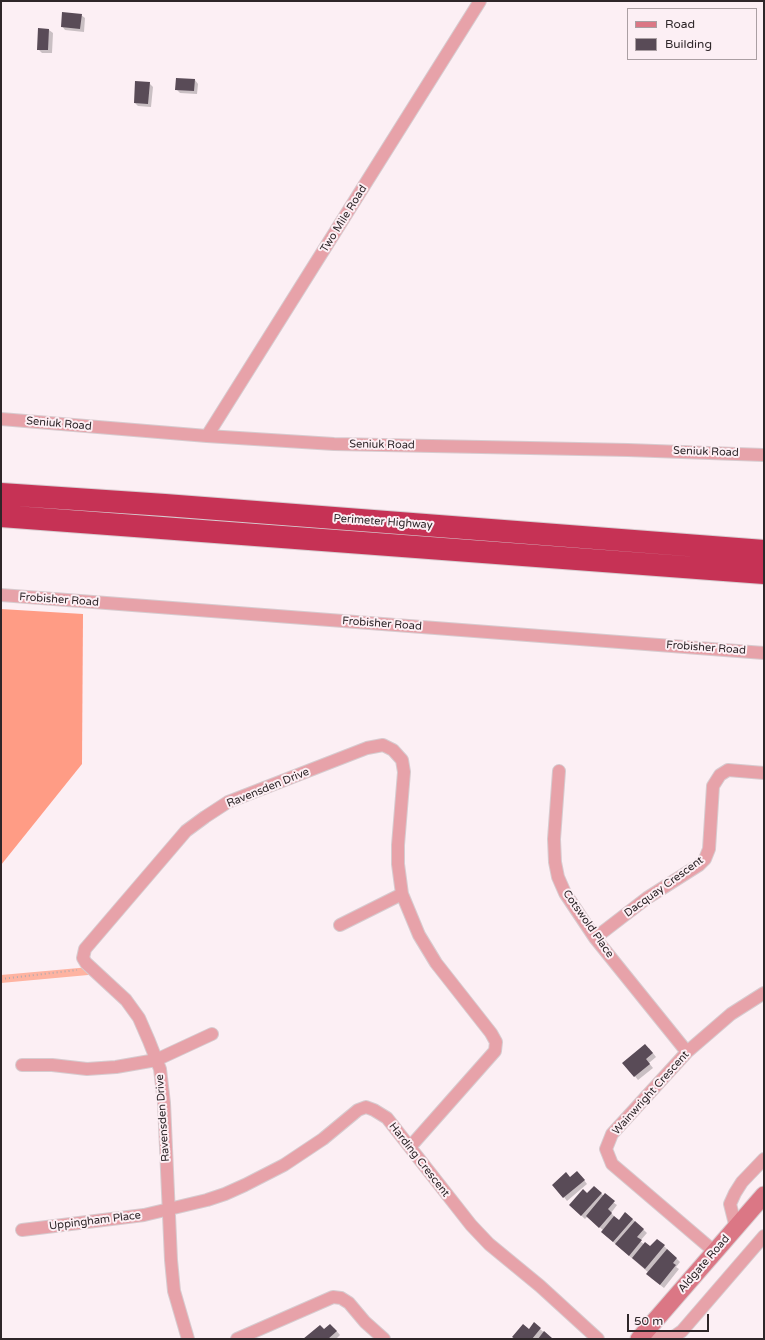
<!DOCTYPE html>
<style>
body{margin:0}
#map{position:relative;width:765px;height:1340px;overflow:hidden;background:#fceff4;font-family:"Varela Round",sans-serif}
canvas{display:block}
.frame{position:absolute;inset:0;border:2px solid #2e2629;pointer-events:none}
.legend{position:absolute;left:627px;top:8px;width:130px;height:52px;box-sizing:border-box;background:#fceff4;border:1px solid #aa9fa3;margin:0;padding:5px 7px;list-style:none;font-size:12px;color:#2e2629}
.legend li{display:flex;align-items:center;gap:8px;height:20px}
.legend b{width:20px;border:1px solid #aa9fa3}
.scale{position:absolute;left:627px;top:1314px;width:82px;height:18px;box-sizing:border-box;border:2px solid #2e2629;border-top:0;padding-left:5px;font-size:12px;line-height:14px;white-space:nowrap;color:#2e2629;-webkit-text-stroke:3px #fceff4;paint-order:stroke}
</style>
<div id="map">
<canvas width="765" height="1340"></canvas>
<div class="frame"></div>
<ul class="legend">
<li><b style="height:5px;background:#db7785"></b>Road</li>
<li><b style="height:11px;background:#594b57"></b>Building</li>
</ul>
<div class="scale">50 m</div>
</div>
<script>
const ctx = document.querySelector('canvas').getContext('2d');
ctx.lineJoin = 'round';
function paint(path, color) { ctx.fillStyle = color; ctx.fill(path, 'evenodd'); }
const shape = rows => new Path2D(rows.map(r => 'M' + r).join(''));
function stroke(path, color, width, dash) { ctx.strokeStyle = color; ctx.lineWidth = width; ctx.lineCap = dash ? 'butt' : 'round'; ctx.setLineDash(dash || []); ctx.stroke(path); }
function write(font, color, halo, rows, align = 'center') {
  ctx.font = font + ' "Varela Round",sans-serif'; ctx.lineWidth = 4; ctx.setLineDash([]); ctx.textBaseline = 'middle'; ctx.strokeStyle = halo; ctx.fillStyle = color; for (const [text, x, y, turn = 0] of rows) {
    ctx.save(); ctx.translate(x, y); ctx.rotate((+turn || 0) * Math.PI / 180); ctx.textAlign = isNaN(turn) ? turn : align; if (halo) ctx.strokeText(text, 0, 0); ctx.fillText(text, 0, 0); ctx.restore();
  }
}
paint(shape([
 [90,967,99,974,1,983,1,975]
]), '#feb3a1');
paint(shape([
 [1,609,83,614,82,764,1,865]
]), '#ff9c85');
paint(shape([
 [81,15,85,18,84,32,65,30,62,26],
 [39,29,49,30,53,33,52,53,42,53,38,49],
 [195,80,198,84,197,94,180,93,176,89],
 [149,83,153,87,151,107,138,106,135,103],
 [649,1048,656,1057,649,1063,653,1068,638,1080,624,1063],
 [581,1176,587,1184,567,1201,564,1197,571,1178],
 [594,1187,604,1196,617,1205,611,1213,619,1221,626,1213,647,1233,640,1241,645,1245,650,1248,664,1246,680,1262,676,1267,679,1269,664,1288,651,1278,649,1273,605,1235,603,1230,587,1217,585,1219,570,1205,588,1195],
 [534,1324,552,1339,516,1339,529,1330],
 [334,1328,340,1335,336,1339,305,1339,324,1331]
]), '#0003');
paint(shape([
 [62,12,82,14,80,29,61,27],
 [38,28,49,29,48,50,37,50],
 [176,78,195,79,194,91,175,90],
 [135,81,150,82,148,104,134,103],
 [645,1044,653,1053,646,1059,650,1064,634,1077,622,1063],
 [577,1171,585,1180,563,1198,552,1185,566,1172,570,1177],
 [594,1186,602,1193,581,1216,569,1205,583,1189,587,1193],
 [605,1193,615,1201,608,1209,612,1213,599,1228,586,1216],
 [625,1212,633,1219,613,1242,601,1232,614,1216,619,1220],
 [635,1221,644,1229,637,1237,642,1240,629,1256,615,1244],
 [657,1239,665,1245,645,1269,632,1258,645,1242,650,1246],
 [667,1249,677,1258,673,1263,676,1265,660,1285,646,1274],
 [534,1322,541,1328,532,1339,515,1339,512,1337,523,1324,529,1329],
 [330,1324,337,1331,328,1339,303,1339,320,1325,324,1329],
 [544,1331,552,1338,551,1339,538,1339]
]), '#594b57');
const street = shape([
 [1,419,207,436,334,444,628,450,764,455],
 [207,436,480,1],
 [1,595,764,653],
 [559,771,554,839,555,862,558,877,565,893,595,938,687,1052],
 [340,925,402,894],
 [595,938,647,898,699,865,705,859,709,849,713,786,720,775,728,770,764,773],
 [22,1065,52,1065,87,1069,116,1067,156,1060,212,1034],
 [736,1228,730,1204,735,1193,742,1182,764,1159],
 [22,1230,144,1215,207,1200,225,1194,245,1185,284,1165,323,1139,358,1110,366,1107,374,1110,387,1118,471,1225,489,1244,540,1286,598,1339],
 [715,1252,612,1164,606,1149,612,1134,687,1052,731,1014,764,993],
 [641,1337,667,1338,675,1336,682,1331,764,1236],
 [188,1339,174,1291,171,1260,164,1103,160,1069,149,1041,139,1018,126,1000,86,963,83,958,85,949,186,831,205,817,228,802,367,748,383,745,393,750,402,760,404,772,398,845,398,864,402,894,419,935,436,963,491,1033,496,1042,495,1051,410,1147],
 [237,1339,333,1297,341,1298,349,1303,365,1322,384,1339]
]);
const secondary = shape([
 [639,1339,764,1195]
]);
const highway = shape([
 [1,494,165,505,764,551],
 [1,516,764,573]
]);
stroke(street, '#d7cbcf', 14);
stroke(secondary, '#d7cbcf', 19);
stroke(highway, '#d7cbcf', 24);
stroke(shape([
 [1,979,77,970]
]), '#b4a9ad', 2, [1, 3]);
stroke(street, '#e7a2a9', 12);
stroke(secondary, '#db7785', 17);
stroke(highway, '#c63255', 22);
write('11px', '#2e2629', '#fceff4', [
 ["Two Mile Road",344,219,-58],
 ["Seniuk Road",59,424,5],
 ["Seniuk Road",382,445,1],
 ["Seniuk Road",706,452,2],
 ["Perimeter Highway",383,522,4],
 ["Frobisher Road",59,600,4],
 ["Frobisher Road",382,624,4],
 ["Frobisher Road",706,648,4],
 ["Ravensden Drive",268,788,-22],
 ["Dacquay Crescent",664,887,-36],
 ["Cotswold Place",588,924,55],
 ["Wainwright Crescent",651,1093,-48],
 ["Ravensden Drive",163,1118,-94],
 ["Harding Crescent",419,1160,52],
 ["Uppingham Place",95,1221,-7],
 ["Aldgate Road",704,1264,-49]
]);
</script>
